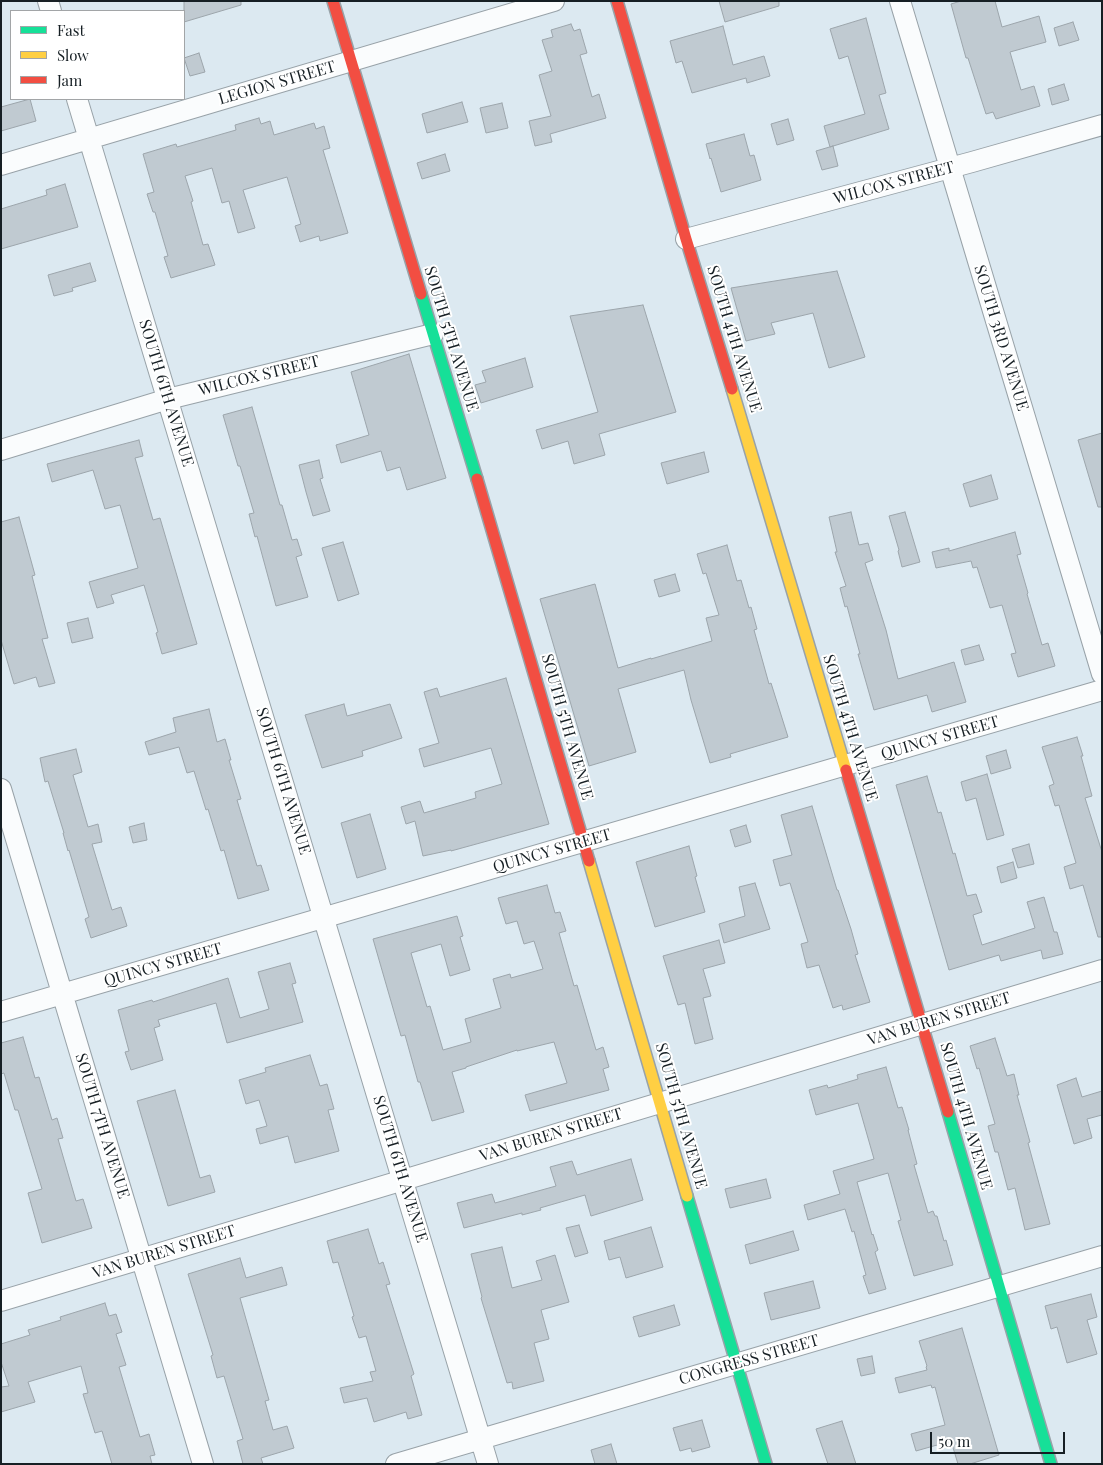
<!DOCTYPE html>
<style>
body{margin:0}
#map{position:relative;width:1103px;height:1465px;overflow:hidden;background:#dce9f1;font-family:"Playfair Display",serif}
canvas{display:block}
.frame{position:absolute;inset:0;border:2px solid #161f24;pointer-events:none}
.legend{position:absolute;left:10px;top:10px;width:175px;height:90px;box-sizing:border-box;background:#fff;border:1px solid #a2a5a7;margin:0;padding:6px 9px;list-style:none;font-size:15px;color:#161f24}
.legend li{display:flex;align-items:center;gap:10px;height:25px}
.legend b{width:25px;border:1px solid #a2a5a7}
.scale{position:absolute;left:930px;top:1432px;width:135px;height:22px;box-sizing:border-box;border:2px solid #161f24;border-top:0;padding-left:6px;font-size:15px;line-height:18px;white-space:nowrap;color:#161f24;-webkit-text-stroke:4px #fff;paint-order:stroke}
</style>
<div id="map">
<canvas width="1103" height="1465"></canvas>
<div class="frame"></div>
<ul class="legend">
<li><b style="height:6px;background:#16e098"></b>Fast</li>
<li><b style="height:6px;background:#ffcf43"></b>Slow</li>
<li><b style="height:6px;background:#f24e42"></b>Jam</li>
</ul>
<div class="scale">50 m</div>
</div>
<script>
const ctx = document.querySelector('canvas').getContext('2d');
ctx.lineJoin = 'round';
function paint(path, color) { ctx.fillStyle = color; ctx.fill(path, 'evenodd'); }
const shape = rows => new Path2D(rows.map(r => 'M' + r).join(''));
function stroke(path, color, width, dash) { ctx.strokeStyle = color; ctx.lineWidth = width; ctx.lineCap = dash ? 'butt' : 'round'; ctx.setLineDash(dash || []); ctx.stroke(path); }
function write(font, color, halo, rows, align = 'center') {
  ctx.font = font + ' "Playfair Display",serif'; ctx.lineWidth = 4; ctx.setLineDash([]); ctx.textBaseline = 'middle'; ctx.strokeStyle = halo; ctx.fillStyle = color; for (const [text, x, y, turn = 0] of rows) {
    ctx.save(); ctx.translate(x, y); ctx.rotate((+turn || 0) * Math.PI / 180); ctx.textAlign = isNaN(turn) ? turn : align; if (halo) ctx.strokeText(text, 0, 0); ctx.fillText(text, 0, 0); ctx.restore();
  }
}
const building = shape([
 [184,1,241,1,241,5,184,22,184,1],
 [719,1,779,1,779,6,725,22,719,1],
 [961,1,995,1,1002,27,1039,16,1046,42,1010,52,1021,90,1034,86,1040,106,996,119,993,112,986,114,968,58,966,58,951,4,961,1],
 [866,18,886,93,879,95,889,129,830,147,824,126,865,114,848,56,839,59,830,29,866,18],
 [1073,22,1079,40,1059,46,1054,28,1073,22],
 [571,24,574,31,580,29,587,53,580,55,592,97,599,94,606,118,550,134,552,142,535,146,529,121,551,116,539,75,552,71,542,40,553,37,551,30,571,24],
 [723,26,733,65,764,56,770,76,747,83,746,78,692,93,682,61,676,63,670,41,723,26],
 [199,53,205,72,190,76,184,58,199,53],
 [1064,84,1069,100,1052,105,1048,89,1064,84],
 [30,99,36,121,1,131,1,107,30,99],
 [462,102,468,122,427,133,422,114,462,102],
 [502,103,508,128,486,133,480,108,502,103],
 [259,118,261,124,270,121,274,135,314,123,316,129,324,126,330,148,323,150,348,233,320,241,319,236,300,242,295,226,301,224,287,177,243,190,255,228,238,233,229,201,222,203,212,168,185,176,193,201,191,202,203,245,208,244,215,265,171,278,164,257,168,256,155,212,153,212,147,194,154,192,143,154,176,144,177,147,236,130,235,125,259,118],
 [788,119,794,140,777,145,771,124,788,119],
 [744,134,750,156,754,155,761,180,721,192,711,158,710,159,706,144,744,134],
 [833,146,838,166,822,170,816,151,833,146],
 [445,154,450,171,422,179,417,163,445,154],
 [65,184,78,227,1,249,1,209,47,195,46,190,65,184],
 [90,263,96,281,72,288,73,291,54,296,48,275,90,263],
 [837,271,865,357,829,368,813,313,771,323,775,334,746,341,731,288,837,271],
 [643,305,676,412,599,434,605,455,574,464,568,441,542,449,536,430,598,412,570,316,643,305],
 [409,354,446,478,407,490,400,467,387,471,381,451,341,463,336,445,369,435,351,372,409,354],
 [525,358,533,387,481,403,475,385,486,382,482,371,525,358],
 [252,407,280,505,282,505,292,540,297,539,302,555,296,557,308,597,276,606,257,536,255,537,249,514,254,513,240,466,238,466,223,415,252,407],
 [1102,433,1102,507,1098,507,1078,440,1102,433],
 [139,440,143,456,135,458,153,520,160,518,197,644,162,654,156,633,158,632,144,585,111,595,114,603,97,608,89,582,138,568,120,505,105,509,93,470,52,482,47,464,139,440],
 [704,452,709,472,667,484,661,463,704,452],
 [319,460,323,478,320,479,330,511,313,516,306,492,299,465,319,460],
 [991,475,998,499,970,507,963,484,991,475],
 [851,512,859,545,868,543,873,560,865,563,886,630,898,679,954,662,966,702,932,712,927,695,874,710,858,654,860,654,847,606,845,607,840,588,846,586,835,552,837,552,829,517,851,512],
 [905,512,920,562,902,567,898,551,899,550,889,516,905,512],
 [19,517,35,575,32,576,48,638,42,639,55,683,39,687,36,677,14,684,1,640,1,522,19,517],
 [1015,532,1021,554,1017,555,1028,593,1027,594,1042,645,1048,643,1055,666,1018,677,1011,654,1016,653,1002,605,990,608,977,567,973,568,971,561,936,568,932,552,949,548,949,551,1015,532],
 [343,542,359,594,338,601,322,548,343,542],
 [727,545,737,581,741,580,749,608,751,607,757,629,754,630,769,684,771,683,788,737,730,754,731,757,710,763,691,700,684,670,618,689,636,752,589,766,540,599,595,584,618,668,651,658,651,659,712,641,706,618,719,615,706,573,703,574,697,554,727,545],
 [675,574,680,591,659,597,654,580,675,574],
 [88,618,93,638,72,643,67,623,88,618],
 [979,645,984,660,965,665,961,650,979,645],
 [506,678,549,824,451,851,451,850,423,856,415,821,406,824,401,807,420,801,424,813,476,798,475,792,502,784,491,748,424,767,419,749,439,743,424,692,437,688,440,697,506,678],
 [344,704,347,716,390,704,402,738,362,751,363,756,322,768,305,715,344,704],
 [209,709,217,742,225,739,231,760,229,760,241,799,237,800,257,866,261,865,269,890,238,899,224,850,221,851,208,809,206,810,194,771,187,773,179,747,149,755,145,742,176,732,173,718,209,709],
 [1077,737,1083,756,1081,756,1092,796,1085,798,1102,852,1102,937,1098,937,1083,885,1070,889,1064,867,1076,863,1059,805,1055,806,1049,786,1054,784,1042,747,1077,737],
 [76,749,82,772,73,775,88,827,98,824,102,842,92,844,112,910,121,907,127,926,91,938,85,919,89,917,69,850,68,851,63,833,64,833,48,781,45,782,40,758,76,749],
 [1006,750,1011,768,991,774,986,756,1006,750],
 [987,774,1004,835,987,840,976,798,966,801,961,782,987,774],
 [927,776,938,813,941,812,953,854,955,853,967,896,976,894,982,912,973,915,982,945,1035,928,1027,902,1044,897,1054,932,1057,932,1063,954,1043,959,1041,950,1001,961,999,955,949,970,896,785,927,776],
 [812,806,837,890,838,890,851,929,858,954,855,955,870,1002,843,1010,842,1005,833,1008,819,965,807,968,801,944,808,942,790,883,780,886,773,860,792,855,781,815,812,806],
 [370,814,386,869,357,878,341,823,370,814],
 [144,823,147,840,133,843,129,827,144,823],
 [746,825,751,842,735,847,730,830,746,825],
 [1029,844,1034,864,1018,868,1012,849,1029,844],
 [689,846,697,876,695,877,705,912,655,927,636,862,689,846],
 [1013,862,1017,878,1001,883,997,867,1013,862],
 [755,883,770,929,724,943,719,924,745,916,739,887,755,883],
 [547,885,555,913,560,912,566,931,559,933,574,986,577,985,596,1050,603,1047,609,1067,603,1069,609,1090,530,1111,525,1095,567,1083,554,1042,517,1051,517,1050,466,1067,466,1068,452,1072,464,1112,432,1121,420,1082,418,1082,405,1035,401,1036,373,939,457,916,463,936,460,937,470,970,450,976,441,944,411,953,427,1007,430,1006,443,1050,471,1042,465,1019,501,1008,493,979,510,974,511,978,543,969,534,941,524,944,517,921,506,924,498,898,547,885],
 [719,940,725,963,703,969,711,996,703,998,713,1039,695,1044,685,1003,678,1005,663,956,719,940],
 [290,963,296,983,292,984,303,1022,227,1043,216,1003,158,1020,160,1026,154,1028,163,1060,131,1070,125,1052,129,1051,118,1010,152,1000,153,1002,228,978,240,1018,269,1009,258,972,290,963],
 [23,1037,35,1078,39,1077,52,1120,57,1118,63,1138,58,1139,76,1201,83,1199,92,1228,42,1243,28,1193,42,1189,18,1110,15,1110,4,1073,1,1074,1,1043,23,1037],
 [995,1038,1007,1076,1014,1074,1019,1095,1017,1095,1030,1142,1028,1143,1050,1224,1025,1230,1015,1188,1008,1190,998,1152,995,1152,988,1126,995,1124,979,1068,977,1069,970,1046,995,1038],
 [310,1055,320,1086,327,1084,334,1109,328,1110,339,1151,295,1163,288,1136,260,1144,256,1129,267,1126,259,1100,246,1104,239,1080,266,1072,265,1068,310,1055],
 [886,1067,898,1108,902,1107,909,1130,908,1130,917,1164,914,1165,928,1213,933,1211,935,1216,937,1216,944,1241,946,1240,953,1265,914,1276,898,1221,901,1220,888,1173,857,1182,872,1235,873,1234,878,1250,875,1252,886,1289,869,1294,863,1276,866,1275,854,1231,852,1232,845,1209,808,1220,804,1205,840,1194,833,1171,874,1159,858,1103,816,1115,809,1090,827,1085,828,1088,858,1079,857,1075,886,1067],
 [1076,1078,1082,1097,1102,1091,1102,1115,1087,1119,1092,1138,1074,1144,1057,1085,1076,1078],
 [175,1090,200,1178,210,1175,215,1192,168,1206,137,1101,175,1090],
 [631,1159,643,1200,591,1216,585,1195,540,1208,541,1210,522,1215,522,1213,464,1228,457,1203,492,1194,495,1203,556,1186,550,1167,572,1161,577,1175,631,1159],
 [766,1179,771,1198,730,1208,725,1189,766,1179],
 [579,1225,588,1253,575,1257,566,1228,579,1225],
 [651,1227,663,1267,626,1278,620,1257,609,1260,604,1241,651,1227],
 [368,1229,379,1264,383,1262,390,1284,386,1285,414,1374,411,1376,422,1415,408,1419,406,1412,374,1422,367,1398,344,1403,340,1388,373,1381,370,1372,376,1371,366,1336,359,1338,352,1317,354,1316,338,1262,333,1263,327,1241,368,1229],
 [793,1231,799,1250,750,1264,745,1245,793,1231],
 [502,1247,512,1288,542,1280,536,1261,555,1255,569,1302,541,1310,549,1339,534,1343,544,1381,513,1389,512,1382,507,1383,481,1298,482,1297,471,1254,502,1247],
 [240,1258,246,1278,282,1267,287,1285,240,1298,269,1400,265,1401,273,1430,287,1426,294,1448,261,1458,263,1464,243,1464,237,1441,243,1439,224,1376,217,1378,211,1356,213,1355,188,1274,240,1258],
 [813,1281,820,1308,771,1320,764,1293,813,1281],
 [1091,1294,1097,1317,1087,1320,1097,1354,1067,1363,1057,1327,1051,1329,1045,1306,1091,1294],
 [105,1303,109,1316,116,1314,122,1332,116,1334,126,1365,119,1367,140,1437,149,1434,155,1455,150,1456,152,1464,112,1464,102,1431,95,1433,83,1394,88,1393,81,1366,28,1382,35,1402,1,1412,1,1387,9,1386,1,1362,1,1344,30,1335,28,1330,61,1320,60,1317,105,1303],
 [674,1305,680,1325,639,1337,633,1317,674,1305],
 [962,1328,999,1455,970,1464,958,1464,951,1441,916,1451,911,1434,945,1425,935,1387,932,1388,931,1385,899,1393,895,1378,927,1370,926,1367,927,1366,919,1341,962,1328],
 [872,1356,875,1373,861,1376,857,1359,872,1356],
 [702,1420,710,1447,692,1452,691,1448,680,1451,673,1428,702,1420],
 [842,1421,856,1464,828,1464,816,1429,842,1421],
 [611,1444,617,1464,595,1464,591,1450,611,1444]
]);
paint(building, '#c0cad1');
stroke(building, '#9ca5ab', 1);
const street = shape([
 [48,1,51,11],
 [900,1,1102,674],
 [77,99,488,1464],
 [1,165,554,1],
 [686,239,972,162,1102,125],
 [1,450,168,399,433,334],
 [1,789,203,1464],
 [1,1012,1102,690],
 [1,1301,1102,970],
 [396,1464,1102,1256]
]);
const fast = shape([
 [421,294,477,479],
 [948,1112,1051,1464],
 [687,1196,766,1464]
]);
const slow = shape([
 [732,389,846,770],
 [589,861,687,1196]
]);
const jam = shape([
 [333,1,421,294],
 [617,1,686,239,732,389],
 [477,479,589,861],
 [846,770,948,1112]
]);
stroke(street, '#98a2a8', 22);
stroke(fast, '#98a2a8', 14);
stroke(slow, '#98a2a8', 14);
stroke(jam, '#98a2a8', 14);
stroke(street, '#fafcfd', 20);
stroke(fast, '#16e098', 11);
stroke(slow, '#ffcf43', 11);
stroke(jam, '#f24e42', 11);
write('16px', '#161f24', '#fff', [
 ["LEGION STREET",277,83,-16],
 ["WILCOX STREET",894,183,-15],
 ["SOUTH 3RD AVENUE",1001,338,73],
 ["SOUTH 5TH AVENUE",451,339,73],
 ["SOUTH 4TH AVENUE",734,339,73],
 ["WILCOX STREET",259,376,-14],
 ["SOUTH 6TH AVENUE",166,393,73],
 ["SOUTH 5TH AVENUE",567,727,74],
 ["SOUTH 4TH AVENUE",850,728,73],
 ["QUINCY STREET",940,738,-16],
 ["SOUTH 6TH AVENUE",283,781,73],
 ["QUINCY STREET",552,851,-16],
 ["QUINCY STREET",163,965,-16],
 ["VAN BUREN STREET",939,1019,-17],
 ["SOUTH 5TH AVENUE",681,1116,74],
 ["SOUTH 4TH AVENUE",966,1116,74],
 ["SOUTH 7TH AVENUE",102,1126,73],
 ["VAN BUREN STREET",551,1135,-17],
 ["SOUTH 6TH AVENUE",400,1169,73],
 ["VAN BUREN STREET",164,1252,-17],
 ["CONGRESS STREET",749,1360,-16]
]);
</script>
